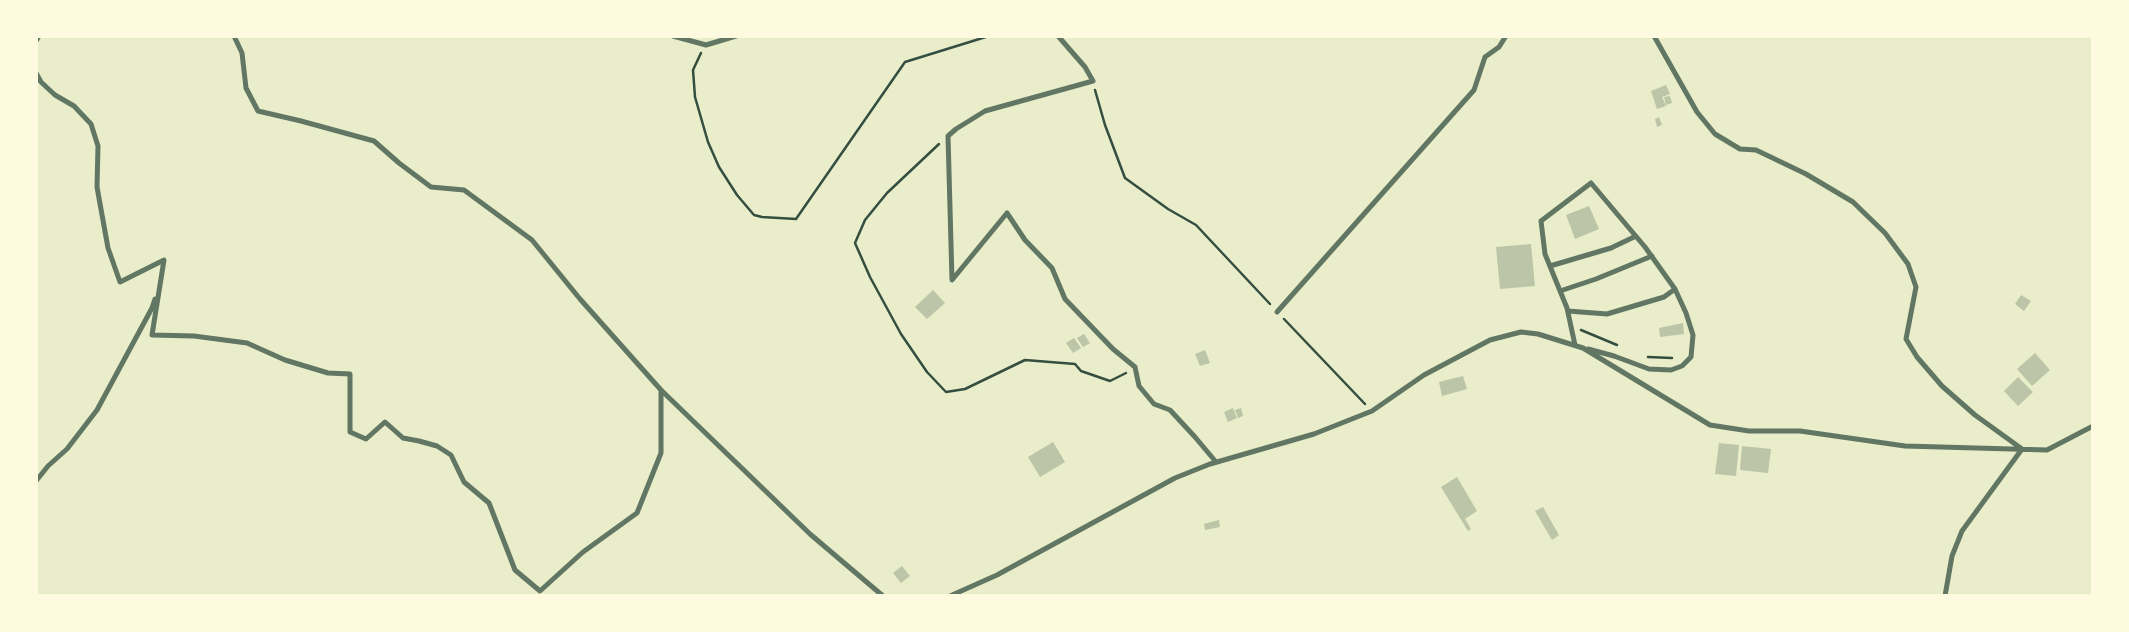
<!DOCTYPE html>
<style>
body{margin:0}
#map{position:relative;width:2129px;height:632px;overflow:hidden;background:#e9edc9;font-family:"Work Sans",sans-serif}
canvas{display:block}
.frame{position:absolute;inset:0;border:38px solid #fefae0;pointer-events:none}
</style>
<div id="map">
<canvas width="2129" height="632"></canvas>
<div class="frame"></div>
</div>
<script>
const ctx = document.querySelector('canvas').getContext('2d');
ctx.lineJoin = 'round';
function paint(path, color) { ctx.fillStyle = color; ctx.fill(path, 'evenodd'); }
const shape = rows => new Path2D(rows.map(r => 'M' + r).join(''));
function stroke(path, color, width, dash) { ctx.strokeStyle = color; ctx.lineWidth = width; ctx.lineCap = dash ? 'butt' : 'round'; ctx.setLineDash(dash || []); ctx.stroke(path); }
paint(shape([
 [1666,85,1670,94,1662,97,1666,106,1657,109,1651,91],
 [1670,96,1672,103,1666,105,1664,97],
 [1659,117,1662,125,1657,127,1655,119],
 [1589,206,1599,229,1575,239,1566,215],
 [1531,244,1535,286,1500,289,1496,247],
 [933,290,945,303,927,319,915,307],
 [2021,295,2031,301,2024,311,2015,304],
 [1683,323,1684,334,1660,337,1659,328],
 [1084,334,1090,343,1083,347,1077,338],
 [1074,338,1081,348,1073,353,1066,343],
 [1205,350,1210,363,1200,366,1195,354],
 [2035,353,2050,370,2032,386,2017,369],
 [1463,376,1467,389,1442,396,1439,382],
 [2018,377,2033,392,2018,406,2004,391],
 [1233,408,1237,418,1228,422,1224,412],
 [1241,408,1243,416,1238,418,1235,410],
 [1053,442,1065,462,1040,477,1028,457],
 [1719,443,1739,445,1736,476,1715,474],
 [1742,446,1771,449,1768,473,1740,470],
 [1457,477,1477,511,1465,519,1471,529,1468,531,1441,487],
 [1543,507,1559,535,1552,540,1535,511],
 [1219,520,1220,527,1205,530,1204,524],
 [902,566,910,576,901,583,893,573]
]), '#bcc5a7');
stroke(shape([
 [701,53,693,70,695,97,708,142,719,167,737,195,754,215,762,217,796,219,905,62,989,36],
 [1095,90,1105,125,1125,178,1168,209,1196,225,1270,304],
 [939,144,887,193,865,220,855,243,870,277,901,334,927,372,946,392,965,389,1025,360,1075,364,1081,371,1110,381,1126,373],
 [1284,319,1365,404],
 [1581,330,1617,345],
 [1648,357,1672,358]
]), '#344e41', 2.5);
stroke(shape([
 [234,36,242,53,246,88,258,111,301,121,374,141,399,163,431,187,464,190,532,240,580,299,661,390],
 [673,36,706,45,736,36],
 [1058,36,1085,67,1093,81,985,111,956,129,948,136,952,280,1007,213,1025,240,1052,268,1065,299,1113,349,1135,367,1139,386,1154,404,1170,410,1195,437,1216,462],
 [1654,36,1697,112,1715,134,1740,149,1756,150,1806,174,1853,202,1885,233,1908,264,1916,287,1906,339,1917,357,1942,386,1975,415,2022,449,1962,531,1952,556,1945,596],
 [36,41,39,36],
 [36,73,41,82,55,95,74,106,91,124,98,146,97,187,108,248,120,282,164,260,152,335,194,336,247,343,285,360,328,373,350,374,350,432,366,439,385,422,403,438,419,441,437,446,451,455,464,482,489,503,515,570,540,591,583,552,637,513,661,453,661,390,810,534,883,596],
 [1550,266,1611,248,1636,236],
 [1560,291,1596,279,1652,256],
 [1568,311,1607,314,1664,297,1675,289],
 [1277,312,1474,90,1485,57,1499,47,1506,36],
 [1575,345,1567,308,1545,254,1541,221,1591,183,1645,247,1675,289,1686,313,1693,335,1691,357,1682,366,1671,370,1649,369,1614,356,1588,349],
 [36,481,48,466,67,449,97,410,152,308,155,299],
 [950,596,997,575,1175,478,1210,464,1314,434,1372,411,1424,375,1490,340,1521,332,1538,334,1583,348,1710,425,1749,431,1800,431,1905,446,2047,450,2093,426]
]), '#617663', 5);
</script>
